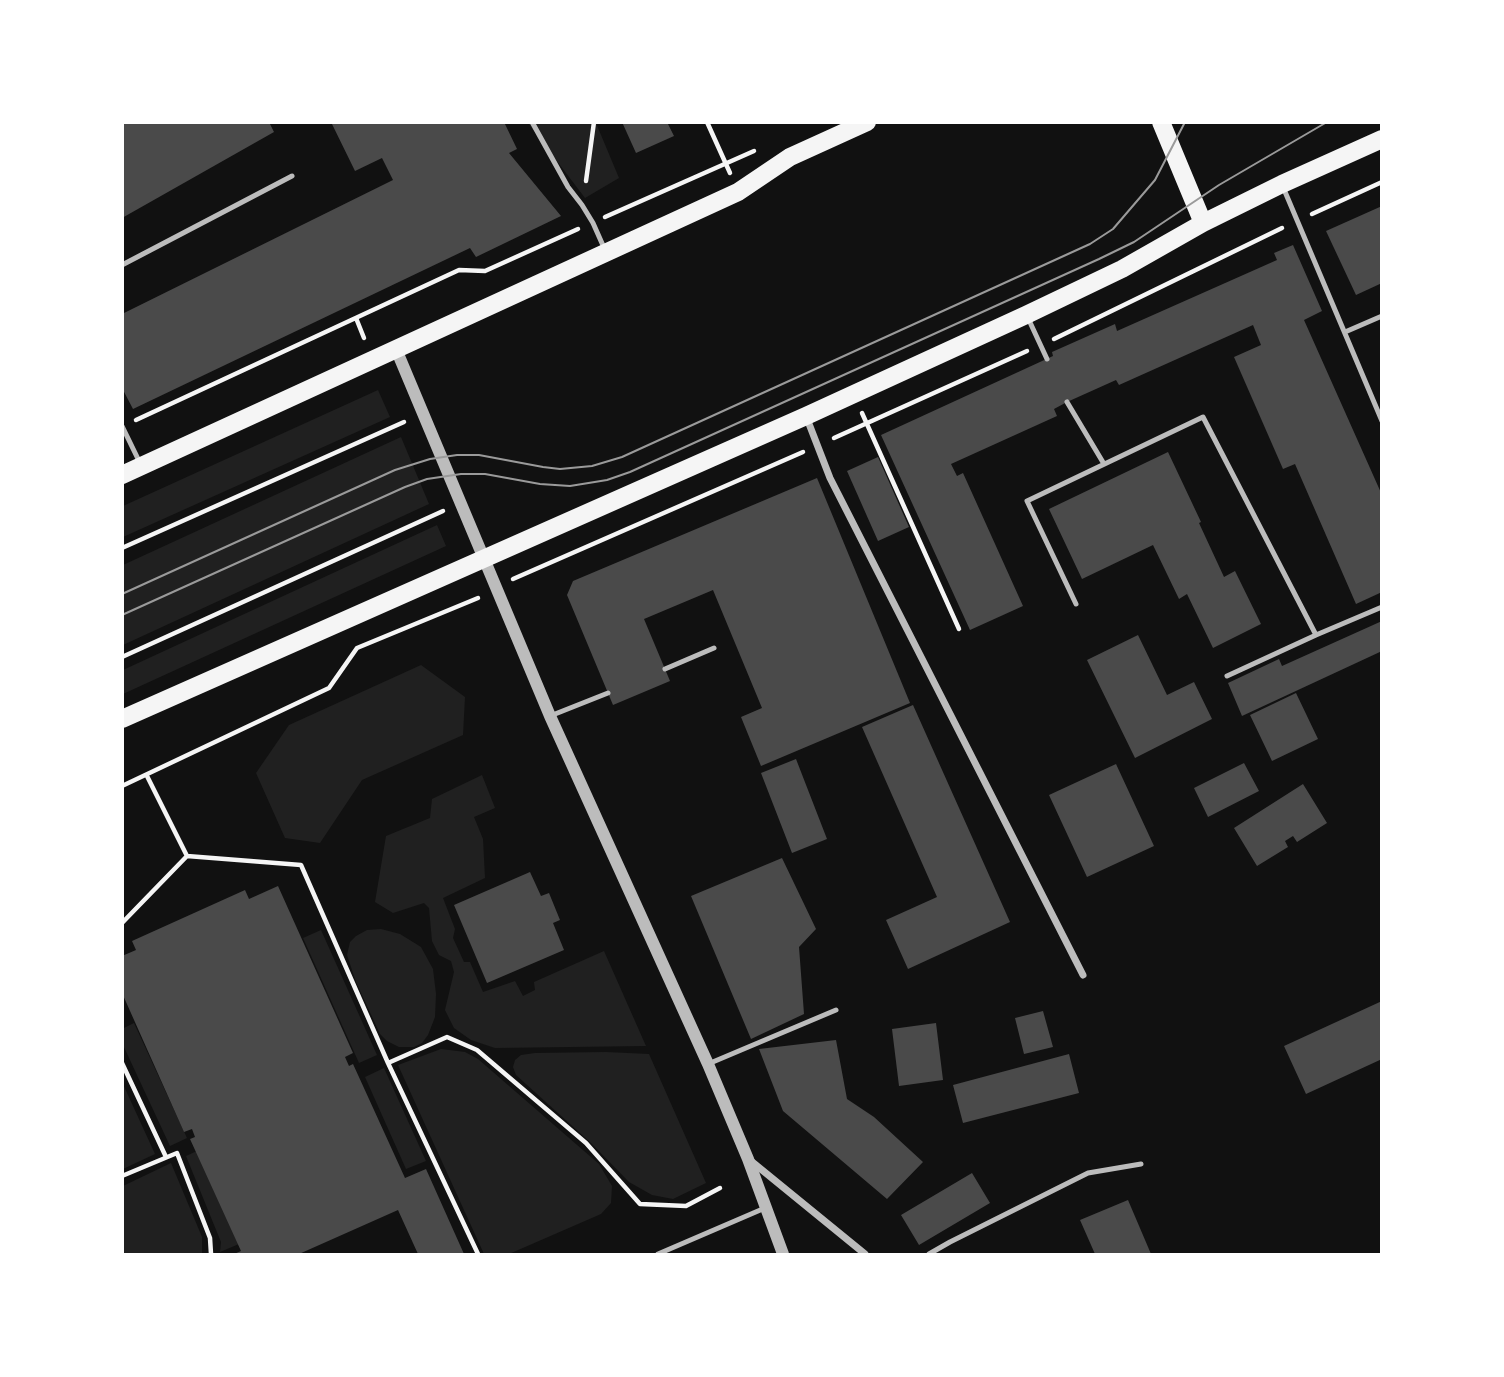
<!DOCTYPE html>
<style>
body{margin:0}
#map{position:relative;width:1504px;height:1377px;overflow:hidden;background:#111;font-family:Lora,serif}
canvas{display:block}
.frame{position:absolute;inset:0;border:124px solid #fff;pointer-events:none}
</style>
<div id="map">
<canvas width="1504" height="1377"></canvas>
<div class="frame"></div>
</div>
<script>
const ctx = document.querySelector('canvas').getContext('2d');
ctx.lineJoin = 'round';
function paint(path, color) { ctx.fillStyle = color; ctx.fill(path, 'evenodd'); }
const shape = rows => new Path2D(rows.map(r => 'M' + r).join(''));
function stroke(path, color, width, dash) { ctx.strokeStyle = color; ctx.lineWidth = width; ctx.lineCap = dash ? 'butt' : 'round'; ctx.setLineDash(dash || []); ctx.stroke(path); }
paint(shape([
 [528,123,596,123,619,178,585,198],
 [378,390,390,417,123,537,123,506],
 [401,437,429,504,123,645,123,565],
 [437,525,446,546,123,694,123,670],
 [421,665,465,697,463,735,362,780,320,843,285,838,256,773,289,725],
 [482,775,495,808,474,817,483,839,485,878,443,898,455,929,453,938,464,962,470,962,483,992,515,981,523,996,535,990,534,982,604,951,646,1046,495,1048,471,1040,454,1028,445,1010,454,972,451,961,439,955,432,941,429,908,424,903,393,913,375,902,386,836,430,818,432,799],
 [381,929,400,934,421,947,433,969,436,994,435,1017,428,1035,422,1043,414,1047,399,1047,387,1041,380,1034,356,982,347,955,350,942,356,936,367,930],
 [321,930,377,1055,359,1063,303,938],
 [134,1023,187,1138,170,1146,123,1045,122,1029],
 [441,1049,465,1052,478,1059,599,1164,612,1186,611,1203,601,1214,509,1254,484,1254,398,1065],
 [606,1052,649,1054,706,1183,673,1199,652,1195,629,1182,591,1143,516,1075,513,1067,515,1060,521,1055,535,1053],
 [384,1068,426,1161,406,1169,365,1077],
 [122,1082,155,1154,123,1169,122,1169],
 [197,1151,239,1244,220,1252,221,1242,186,1156],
 [171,1163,202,1237,202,1254,123,1254,123,1186]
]), '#202020');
paint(shape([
 [122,122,269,122,274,132,122,218],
 [331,122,504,122,517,149,509,153,561,216,476,257,470,248,133,409,122,388,122,314,393,180,382,158,355,171],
 [622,122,667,122,674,136,636,153],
 [1382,206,1382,283,1356,295,1326,231],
 [1293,245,1322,311,1304,320,1382,495,1382,592,1356,604,1295,464,1283,469,1234,357,1261,345,1253,325,1119,385,1116,380,1067,402,1054,409,1057,416,951,464,957,476,963,473,1023,606,970,630,881,435,1053,356,1052,352,1115,324,1117,331,1277,260,1274,253],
 [1168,452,1201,522,1199,523,1224,577,1235,571,1261,624,1213,648,1187,594,1179,599,1153,545,1082,579,1049,509],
 [878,457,909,527,878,541,847,471],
 [817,478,910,703,761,766,741,717,762,708,713,590,644,619,670,681,613,705,567,595,573,581],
 [1382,621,1382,651,1242,716,1228,683,1279,659,1282,666],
 [1138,635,1167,695,1194,682,1212,719,1135,758,1087,660],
 [1296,693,1318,739,1272,761,1250,715],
 [913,705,1010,922,908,969,886,920,937,897,862,727],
 [796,759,827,839,792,853,761,773],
 [1244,763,1259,791,1208,817,1194,788],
 [1116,764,1154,846,1087,877,1049,795],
 [1303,784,1327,823,1297,842,1293,836,1285,841,1288,847,1257,866,1234,828],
 [782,858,816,929,799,947,804,1014,751,1039,691,896],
 [530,872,541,896,549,893,560,920,553,923,564,950,487,983,454,905],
 [278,886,353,1053,345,1057,349,1066,353,1064,405,1178,426,1169,464,1254,418,1254,398,1210,299,1254,234,1254,241,1251,190,1139,195,1137,192,1129,184,1132,122,993,122,956,136,950,132,941,245,890,249,899],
 [1382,1001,1382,1059,1306,1094,1284,1046],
 [1043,1011,1053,1047,1024,1054,1015,1018],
 [936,1023,943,1080,899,1086,892,1029],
 [836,1040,847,1099,874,1117,923,1162,887,1199,783,1111,759,1049],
 [1069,1054,1079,1093,963,1123,953,1085],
 [972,1173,990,1203,919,1245,901,1215],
 [1128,1200,1151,1254,1095,1254,1080,1220]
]), '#4a4a4a');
stroke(shape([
 [707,122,730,173],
 [586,181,594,122],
 [1312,214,1382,182],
 [605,217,754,151],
 [356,318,364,338],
 [1054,339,1282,228],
 [862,413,959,629],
 [136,420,459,270,485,271,578,229],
 [834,438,1027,351],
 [122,548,404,422],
 [513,579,803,452],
 [122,657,443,511],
 [147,776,187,856,301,865,388,1063,478,1254],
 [122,786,329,688,357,648,478,598],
 [122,923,187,856],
 [122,1063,166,1157],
 [388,1063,447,1037,477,1050,545,1108,586,1143,640,1204,686,1206,720,1188],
 [122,1176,177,1153,210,1238,211,1254]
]), '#f5f5f5', 4.5);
stroke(shape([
 [532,122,568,187,582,205,593,223,605,250],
 [1283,187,1382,421],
 [122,265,292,176],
 [1028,318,1047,359],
 [1345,332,1382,316],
 [1067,402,1104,464],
 [122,426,140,463],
 [1076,604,1027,501,1203,417,1316,635],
 [665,669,714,648],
 [1227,676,1316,635,1382,607],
 [550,716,608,693],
 [708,1064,836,1010],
 [658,1254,765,1208],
 [929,1254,950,1242,1088,1173,1141,1164]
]), '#bcbcbc', 5);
stroke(shape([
 [806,416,830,478,1083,975],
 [751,1161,865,1254]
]), '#bcbcbc', 7);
stroke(shape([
 [396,349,550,716,708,1064,748,1159,783,1254]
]), '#bcbcbc', 12);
stroke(shape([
 [1161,122,1203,223],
 [122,475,738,192,790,157,867,122],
 [122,719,806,416,1026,315,1122,269,1203,223,1282,184,1382,139]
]), '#f5f5f5', 18);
stroke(shape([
 [122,594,395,470,430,459,457,455,479,455,543,467,560,469,592,466,622,457,1090,244,1113,229,1155,180,1185,122],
 [122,615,405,487,427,479,461,474,485,474,540,484,570,486,607,480,630,472,1099,259,1134,242,1219,185,1327,122]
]), '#9a9a9a', 2);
</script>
